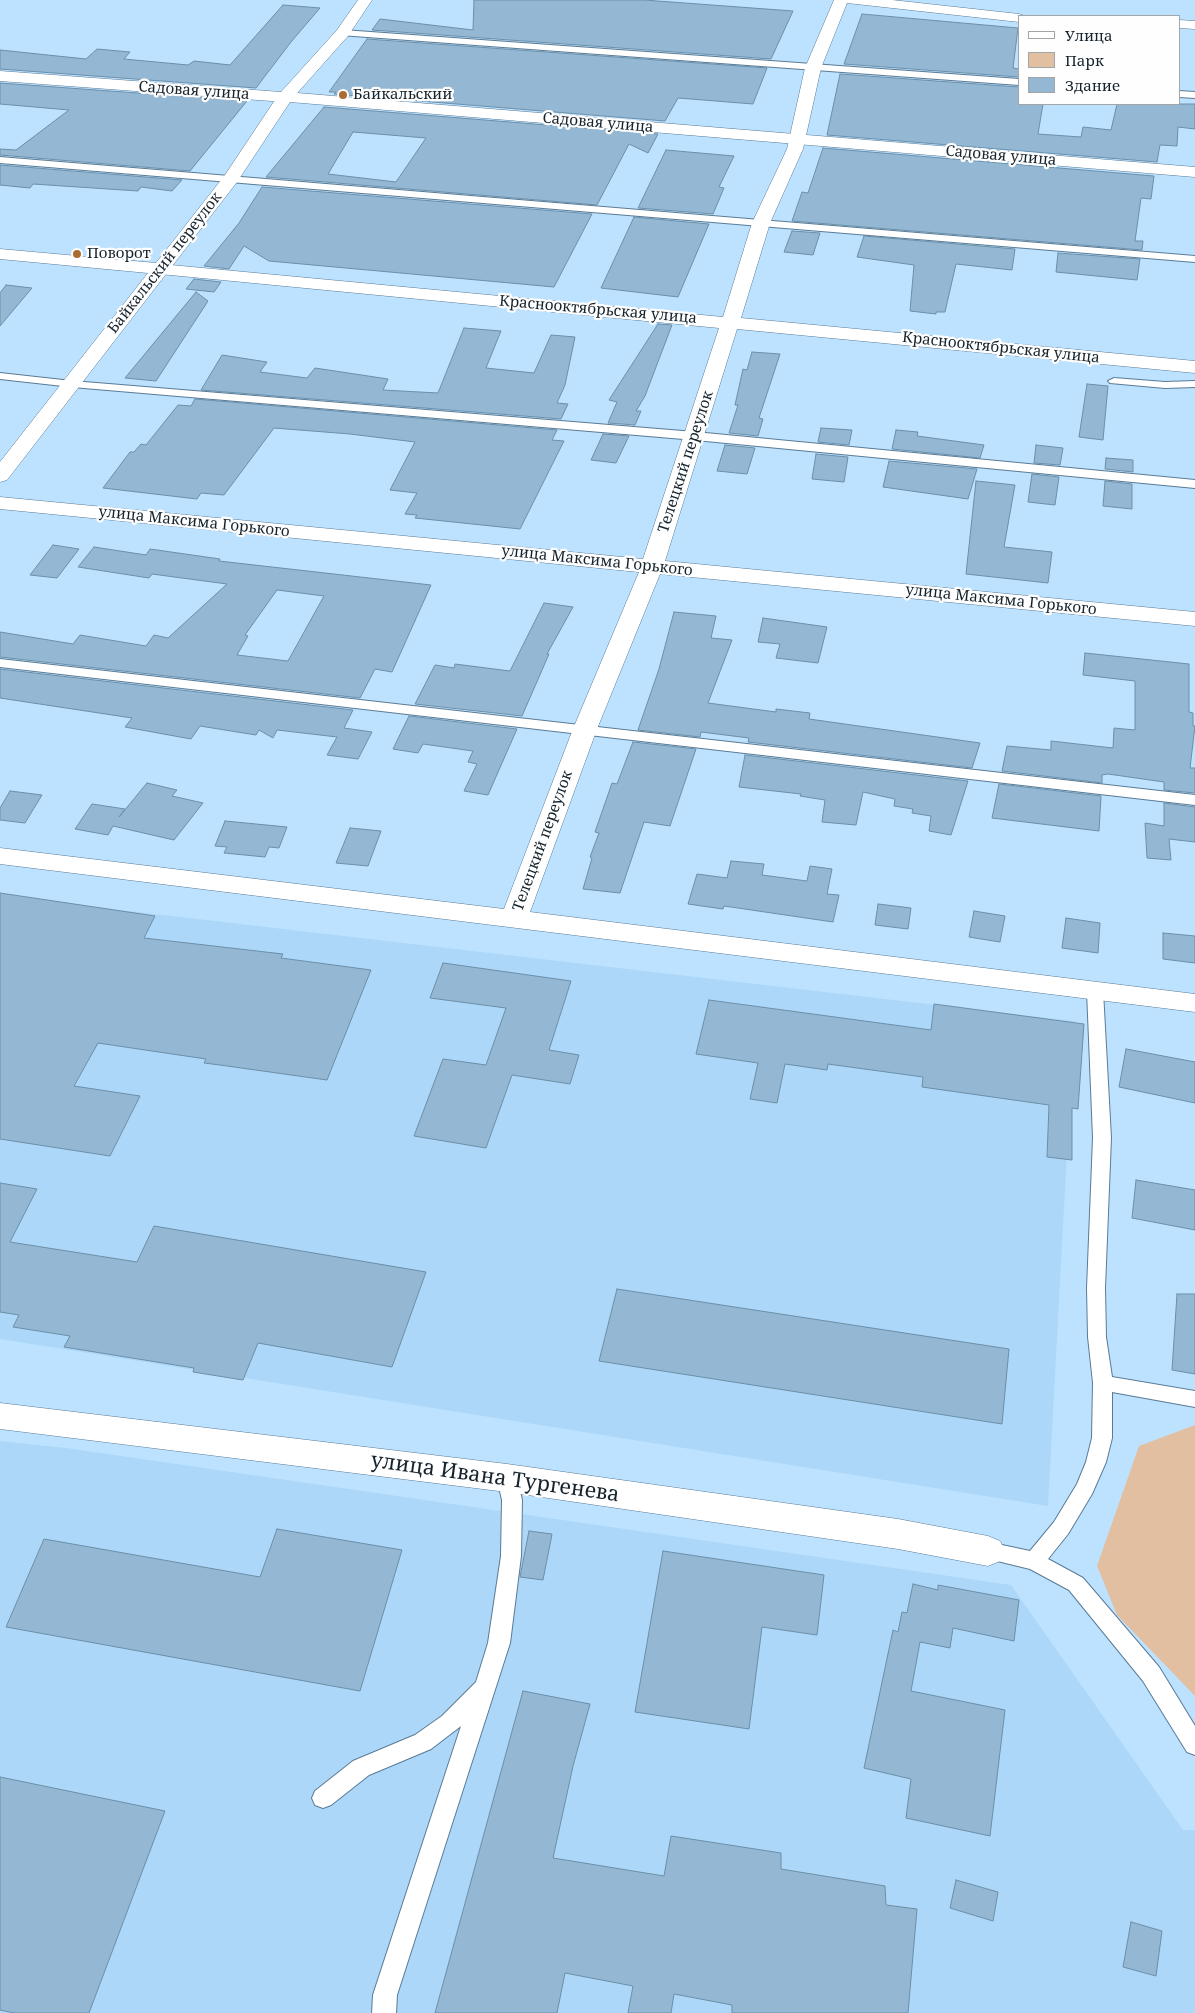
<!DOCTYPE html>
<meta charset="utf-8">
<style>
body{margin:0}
#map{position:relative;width:1195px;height:2013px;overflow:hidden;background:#bde2ff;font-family:"Noto Serif",serif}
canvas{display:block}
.legend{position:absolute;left:1018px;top:15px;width:162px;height:90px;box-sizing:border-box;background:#fefefe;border:1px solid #a1a6aa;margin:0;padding:6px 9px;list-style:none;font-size:15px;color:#15232d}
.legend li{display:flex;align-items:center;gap:10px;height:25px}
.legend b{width:25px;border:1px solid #a1a6aa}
</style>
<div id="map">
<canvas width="1195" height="2013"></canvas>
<ul class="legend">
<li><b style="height:6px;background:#fff"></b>Улица</li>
<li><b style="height:14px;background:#e2bfa1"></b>Парк</li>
<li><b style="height:14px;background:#94b7d3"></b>Здание</li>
</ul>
</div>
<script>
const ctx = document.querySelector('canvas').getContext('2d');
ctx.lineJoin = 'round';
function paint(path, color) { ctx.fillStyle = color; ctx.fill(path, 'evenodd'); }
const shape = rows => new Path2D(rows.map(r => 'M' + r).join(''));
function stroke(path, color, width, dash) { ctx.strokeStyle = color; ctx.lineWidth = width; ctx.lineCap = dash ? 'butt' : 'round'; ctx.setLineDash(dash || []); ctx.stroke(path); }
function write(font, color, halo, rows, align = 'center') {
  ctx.font = font + ' "Noto Serif",serif'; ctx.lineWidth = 4.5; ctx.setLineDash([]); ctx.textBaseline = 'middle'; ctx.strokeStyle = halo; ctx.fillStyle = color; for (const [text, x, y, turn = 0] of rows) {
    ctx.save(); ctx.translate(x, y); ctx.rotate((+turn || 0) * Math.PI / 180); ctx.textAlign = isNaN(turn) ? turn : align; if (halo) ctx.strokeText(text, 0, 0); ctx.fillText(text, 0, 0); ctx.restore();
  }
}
paint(shape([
 [0,896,1074,1021,1048,1506,0,1339],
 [0,1441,66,1448,1011,1585,1183,1830,1195,1830,1195,2013,0,2013]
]), '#acd7f9');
paint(shape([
 [1195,1425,1195,1696,1117,1615,1097,1566,1139,1446]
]), '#e2bfa1');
const building = shape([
 [474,0,644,0,793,11,771,59,372,30,380,19,473,30,474,0],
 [283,5,320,8,291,42,256,88,0,69,0,50,86,59,97,49,130,52,124,59,188,65,194,61,230,65,283,5],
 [862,14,1018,28,1013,68,1019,69,1019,77,844,64,862,14],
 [367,39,767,68,753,104,678,98,665,121,334,94,336,92,329,92,367,39],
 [840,74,1019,87,1019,104,1043,104,1038,134,1081,137,1083,127,1111,130,1117,104,1195,104,1195,129,1178,127,1177,146,1160,145,1157,162,827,135,840,74],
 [0,83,247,101,190,171,0,155,0,149,16,150,69,110,0,104,0,83],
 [324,107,658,134,648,153,629,144,597,205,266,177,324,107],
 [353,132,426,138,396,182,328,174,353,132],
 [823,148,1154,176,1151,199,1141,198,1135,241,1143,241,1142,250,792,221,802,192,808,193,823,148],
 [666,150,734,156,719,187,724,188,713,214,638,208,666,150],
 [0,165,182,180,172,191,141,187,138,191,33,184,30,188,0,185,0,165],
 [262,187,592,214,554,287,269,261,244,246,229,269,204,266,239,223,262,187],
 [634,217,709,224,678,297,601,288,634,217],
 [792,231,820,233,813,255,784,252,792,231],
 [864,236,1015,249,1012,270,956,264,945,312,936,312,936,314,910,311,914,265,857,257,864,236],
 [1058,253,1140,259,1137,280,1056,272,1058,253],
 [194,279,221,282,214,292,186,289,194,279],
 [6,285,32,288,0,326,0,293,6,285],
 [196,292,208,301,156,381,125,378,196,292],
 [658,324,672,325,645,396,636,411,641,411,635,425,608,423,617,402,609,400,658,324],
 [464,328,501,331,486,368,534,373,551,335,575,337,565,385,557,403,568,404,561,419,201,390,222,355,267,362,260,372,307,378,315,368,388,379,383,390,438,393,464,328],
 [752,352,780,354,759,418,763,419,758,436,729,433,738,405,735,405,743,369,747,370,752,352],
 [1087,384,1108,386,1103,440,1079,437,1087,384],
 [195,399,557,430,552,440,564,441,520,529,415,518,417,515,405,514,417,493,390,490,415,442,350,434,274,428,224,495,201,493,197,499,103,488,130,452,134,452,141,444,146,445,178,405,191,406,195,399],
 [821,428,852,430,849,445,818,442,821,428],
 [896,430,918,432,917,436,984,445,980,458,892,449,896,430],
 [603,434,629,436,616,463,591,460,603,434],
 [725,445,755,448,747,474,717,471,725,445],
 [1036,445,1063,448,1060,465,1034,463,1036,445],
 [816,454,848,457,844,482,812,479,816,454],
 [1106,458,1133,460,1133,472,1105,469,1106,458],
 [889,461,977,469,968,499,883,487,889,461],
 [1032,474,1059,477,1055,505,1028,502,1032,474],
 [976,481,1015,485,1004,547,1052,552,1048,583,966,574,976,481],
 [1105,481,1132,484,1132,509,1103,506,1105,481],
 [53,545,79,549,57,578,30,575,53,545],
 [94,547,146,555,150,549,220,559,219,561,431,585,392,672,375,669,360,698,0,657,0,632,73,644,80,635,146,646,154,635,168,638,227,584,152,574,149,578,78,567,94,547],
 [277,590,324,596,288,661,237,655,248,636,245,635,277,590],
 [544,603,573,607,547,654,549,654,522,716,415,704,435,665,454,668,455,664,510,671,544,603],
 [674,612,716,616,711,638,732,640,708,703,776,712,776,709,810,713,809,719,980,743,972,768,748,742,749,738,701,732,700,737,638,730,659,669,674,612],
 [763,618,827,627,818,663,776,658,780,644,758,642,763,618],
 [1085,653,1189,664,1189,712,1193,713,1193,726,1195,726,1190,768,1195,768,1195,793,1164,790,1164,782,1108,774,1102,775,1102,783,1002,771,1007,746,1051,750,1051,741,1113,748,1114,728,1135,730,1135,681,1083,675,1085,653],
 [0,669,353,710,344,728,372,732,358,759,327,755,337,737,277,730,273,738,259,730,256,735,200,726,191,739,125,727,132,718,0,698,0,669],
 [409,716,517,729,488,795,464,791,477,764,468,762,473,751,423,744,418,753,393,749,409,716],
 [633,742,696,749,670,826,644,822,620,893,583,889,592,858,590,857,599,833,595,832,612,783,617,784,633,742],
 [745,755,968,781,951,835,929,831,931,816,912,813,913,809,894,806,895,799,863,792,856,825,822,822,825,800,800,796,801,794,739,787,745,755],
 [147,783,177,790,172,796,203,803,174,840,113,826,108,835,75,829,92,804,125,809,119,817,147,783],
 [999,784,1101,796,1099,831,992,818,999,784],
 [10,791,42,795,25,823,0,820,0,808,10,791],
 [1164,803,1195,807,1195,842,1169,839,1171,860,1147,858,1145,823,1164,826,1164,803],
 [225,821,287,827,279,848,269,847,265,857,224,853,227,847,215,846,225,821],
 [350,828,381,831,368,866,336,863,350,828],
 [731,861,764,864,762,875,807,881,810,866,832,869,827,894,839,895,833,922,724,906,723,909,688,904,697,874,727,878,731,861],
 [0,893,155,916,144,938,283,954,281,958,371,970,327,1080,220,1065,204,1063,206,1059,98,1043,74,1086,140,1096,110,1156,0,1139,0,893],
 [878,904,911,908,908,929,875,925,878,904],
 [974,911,1005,916,1000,942,969,937,974,911],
 [1066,918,1100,923,1098,953,1062,948,1066,918],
 [1163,933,1195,936,1195,963,1163,959,1163,933],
 [443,963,571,981,549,1050,579,1055,570,1084,512,1075,486,1148,414,1136,443,1059,486,1065,506,1008,430,998,443,963],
 [709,1000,931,1030,934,1004,1084,1024,1078,1109,1072,1108,1072,1160,1047,1157,1049,1105,922,1087,923,1077,828,1064,827,1070,785,1064,777,1103,750,1099,758,1063,696,1054,709,1000],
 [1126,1049,1195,1062,1195,1103,1119,1087,1126,1049],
 [1136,1180,1195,1190,1195,1230,1132,1218,1136,1180],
 [0,1183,37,1189,10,1242,137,1262,154,1226,426,1272,392,1367,258,1343,243,1380,193,1372,194,1368,64,1347,70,1336,13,1327,19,1315,0,1312,0,1183],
 [617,1289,1009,1349,1002,1424,599,1361,617,1289],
 [1177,1294,1195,1294,1195,1374,1172,1370,1177,1294],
 [277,1529,402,1550,360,1691,6,1627,44,1539,260,1577,277,1529],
 [529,1531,552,1534,543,1580,520,1577,529,1531],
 [663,1551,824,1575,817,1635,762,1627,749,1729,635,1712,663,1551],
 [913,1584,938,1590,938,1585,1019,1600,1014,1641,953,1628,950,1648,920,1642,911,1691,1005,1710,990,1836,906,1818,911,1779,864,1768,893,1630,898,1632,902,1612,907,1613,913,1584],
 [523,1691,590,1704,573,1766,553,1858,664,1876,671,1836,781,1853,781,1869,885,1886,886,1905,917,1909,908,2013,732,2013,732,2005,674,1994,671,2013,628,2013,633,1986,565,1973,557,2013,435,2013,523,1691],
 [0,1777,165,1811,89,2013,14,2013,0,2010,0,1777],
 [956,1880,998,1892,993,1921,950,1908,956,1880],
 [1131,1922,1162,1931,1156,1976,1123,1967,1131,1922]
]);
paint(building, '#94b7d3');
stroke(building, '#6c8fa9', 1);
const lane = shape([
 [343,30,1019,79,1019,85,340,35,339,33,343,30],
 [1179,91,1195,92,1195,98,1179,97,1179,91],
 [0,157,1195,256,1195,262,0,163,0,157],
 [0,373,72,381,695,432,1195,480,1195,488,695,440,72,387,0,379,0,373],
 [1114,378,1165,382,1195,381,1195,387,1165,388,1110,383,1108,381,1114,378],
 [0,659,1195,795,1195,805,0,667,0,659],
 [1095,986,1101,987,1103,991,1111,1138,1105,1288,1106,1337,1112,1377,1195,1391,1195,1407,1112,1392,1112,1438,1106,1462,1092,1494,1068,1534,1048,1559,1083,1578,1159,1667,1195,1726,1195,1755,1187,1752,1143,1681,1069,1590,1030,1569,981,1557,978,1551,981,1545,988,1542,1030,1551,1054,1522,1077,1484,1086,1462,1092,1438,1093,1383,1088,1337,1087,1288,1093,1138,1087,991,1089,987,1095,986],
 [507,1470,514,1472,517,1478,522,1500,521,1556,510,1643,397,1995,396,2013,372,2013,373,1995,461,1726,431,1749,369,1775,331,1805,323,1808,315,1805,312,1798,315,1791,353,1761,415,1735,442,1716,476,1682,488,1643,501,1556,502,1500,497,1478,500,1472,507,1470]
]);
const street = shape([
 [358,0,372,0,348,36,291,100,285,102,0,81,0,71,281,92,337,30,358,0],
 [834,0,892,0,1019,14,1025,16,1019,16,1019,22,847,3,821,68,803,149,770,223,741,318,1195,361,1195,373,737,329,665,561,1195,612,1195,626,660,574,597,729,530,912,1195,994,1195,1012,0,864,0,848,504,909,573,729,639,572,0,509,0,497,643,559,719,328,160,274,154,273,151,269,154,265,160,264,723,317,752,223,787,149,805,68,834,0],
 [1179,20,1195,21,1195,29,1179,28,1179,20],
 [0,1403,507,1464,898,1519,988,1536,1000,1541,1005,1551,1000,1561,988,1566,898,1549,507,1492,0,1429,0,1403]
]);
const secondary = shape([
 [285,92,1195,167,1195,177,290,102,237,182,7,480,0,482,0,462,148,273,0,259,0,249,156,263,225,175,279,94,285,92]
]);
stroke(lane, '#5a7b95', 2);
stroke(street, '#5a7b95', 1);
stroke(secondary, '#5a7b95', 1);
paint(lane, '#fff');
paint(street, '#fff');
paint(secondary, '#fff');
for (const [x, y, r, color] of [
 [343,95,5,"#ab6d32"],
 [77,254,5,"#ab6d32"]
]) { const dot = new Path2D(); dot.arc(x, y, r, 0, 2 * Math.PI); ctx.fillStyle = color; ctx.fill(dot); stroke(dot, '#fefefe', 2); }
write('15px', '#15232d', '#fefefe', [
 ["Садовая улица",194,91,4],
 ["Садовая улица",598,123,5],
 ["Садовая улица",1001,156,5],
 ["Байкальский переулок",165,263,-52],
 ["Краснооктябрьская улица",598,310,5],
 ["Краснооктябрьская улица",1001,348,6],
 ["Телецкий переулок",686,462,-72],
 ["улица Максима Горького",194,522,6],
 ["улица Максима Горького",597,561,6],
 ["улица Максима Горького",1001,600,6],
 ["Телецкий переулок",543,841,-70]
]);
write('15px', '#15232d', '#fefefe', [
 ["Байкальский",353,95],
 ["Поворот",87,254]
], 'left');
write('21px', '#15232d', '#fefefe', [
 ["улица Ивана Тургенева",495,1478,8]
]);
</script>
